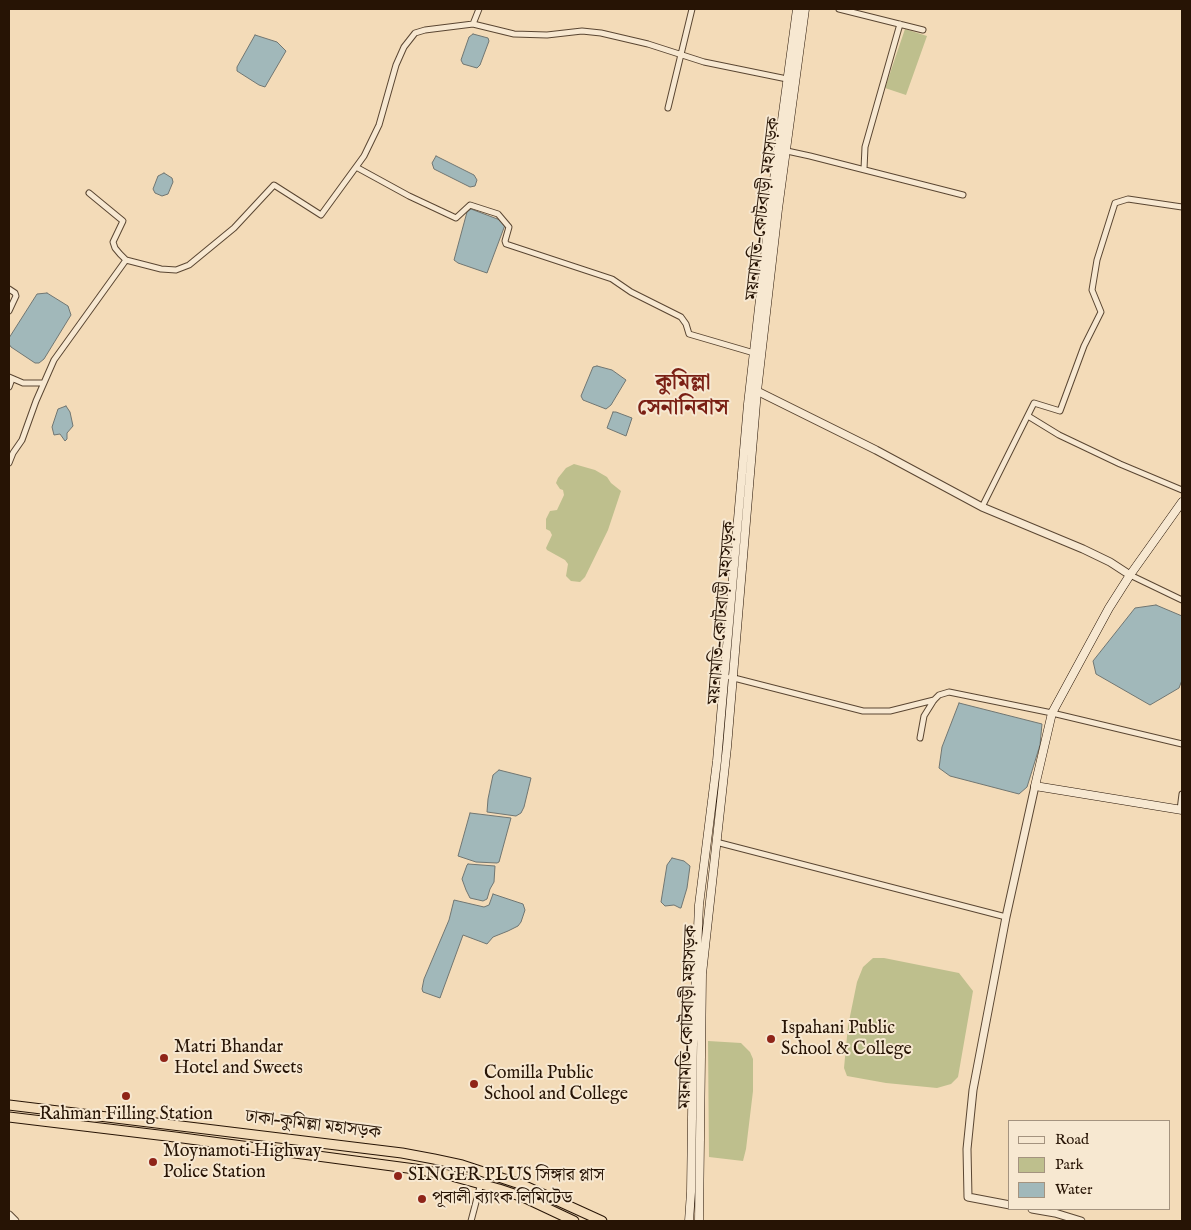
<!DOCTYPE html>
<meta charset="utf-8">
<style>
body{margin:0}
#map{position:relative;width:1191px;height:1230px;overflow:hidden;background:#f3dbb8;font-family:"IM FELL English",serif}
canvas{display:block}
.frame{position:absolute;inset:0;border:10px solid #271405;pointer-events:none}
.legend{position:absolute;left:1008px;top:1120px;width:162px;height:90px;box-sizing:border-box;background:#f7e8d1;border:1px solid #a4937f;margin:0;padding:6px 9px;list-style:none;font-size:15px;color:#271405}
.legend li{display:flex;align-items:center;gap:10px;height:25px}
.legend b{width:25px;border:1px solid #a4937f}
</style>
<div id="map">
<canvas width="1191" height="1230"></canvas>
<div class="frame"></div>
<ul class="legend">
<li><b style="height:6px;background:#f7e8d1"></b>Road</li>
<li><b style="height:14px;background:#bebf8d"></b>Park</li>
<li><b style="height:14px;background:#a1b8ba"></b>Water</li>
</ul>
</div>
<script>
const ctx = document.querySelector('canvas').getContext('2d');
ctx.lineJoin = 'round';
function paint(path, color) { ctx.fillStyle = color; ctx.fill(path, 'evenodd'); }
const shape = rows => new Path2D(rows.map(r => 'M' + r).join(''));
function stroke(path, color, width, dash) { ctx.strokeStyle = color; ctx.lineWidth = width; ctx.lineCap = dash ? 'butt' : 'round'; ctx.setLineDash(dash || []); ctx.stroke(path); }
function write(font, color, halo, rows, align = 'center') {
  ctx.font = font + ' "IM FELL English","Noto Serif Bengali",serif'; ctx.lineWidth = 4; ctx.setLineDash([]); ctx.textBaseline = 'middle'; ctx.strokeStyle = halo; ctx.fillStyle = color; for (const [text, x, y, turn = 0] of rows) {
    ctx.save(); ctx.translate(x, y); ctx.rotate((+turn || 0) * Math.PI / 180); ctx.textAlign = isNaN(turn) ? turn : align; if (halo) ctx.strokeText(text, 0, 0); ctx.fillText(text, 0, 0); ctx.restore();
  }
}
paint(shape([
 [905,29,927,36,906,95,885,88],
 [574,464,595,470,607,477,611,483,621,491,608,530,585,577,580,582,571,581,566,576,568,564,565,560,547,550,546,548,552,535,550,531,546,529,546,519,550,511,557,510,564,495,563,490,560,489,556,483,558,478,566,468],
 [873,958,884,958,959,973,973,991,958,1077,951,1084,937,1088,886,1083,847,1076,844,1068,848,1026,857,982,863,967],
 [708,1041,741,1043,750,1052,753,1059,753,1091,746,1149,743,1161,709,1157]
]), '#bebf8d');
const water = shape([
 [473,34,488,38,489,41,480,65,477,68,463,64,461,60,469,37,473,34],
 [255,35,277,42,286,51,265,87,259,85,237,71,237,67,255,35],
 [436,156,474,175,477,180,475,186,470,187,434,169,432,163,436,156],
 [164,173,172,178,173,182,168,194,162,196,155,193,153,189,158,176,164,173],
 [471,209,500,220,505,225,487,273,458,263,454,260,467,212,471,209],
 [47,293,68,306,71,315,44,359,39,363,35,363,11,347,9,344,9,338,37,294,47,293],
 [597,366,612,370,626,380,611,405,606,409,583,400,581,396,593,367,597,366],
 [66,406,70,412,73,426,67,433,67,439,65,441,60,434,54,435,52,427,58,409,66,406],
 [613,412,616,412,632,418,626,436,607,428,613,412],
 [1156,605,1182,616,1182,680,1179,688,1150,705,1096,674,1093,661,1135,608,1156,605],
 [959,703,1042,724,1040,745,1027,787,1019,794,950,776,939,768,942,747,959,703],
 [499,770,531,778,524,807,521,813,516,816,487,812,488,799,493,775,499,770],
 [470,813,511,818,499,862,497,863,476,862,458,856,470,813],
 [672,858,684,861,690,866,687,888,681,908,680,908,674,905,665,906,661,902,667,865,672,858],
 [468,864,495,866,494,882,490,889,487,899,483,901,470,898,466,890,462,879,467,865,468,864],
 [493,894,523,904,525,910,521,922,518,926,508,931,493,937,487,944,463,935,440,998,423,992,422,989,424,979,449,920,454,900,484,907,489,905,493,894]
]);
paint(water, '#a1b8ba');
stroke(water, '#707672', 1);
const minor = shape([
 [839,9,923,30],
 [473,24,479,9],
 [668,108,692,9],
 [787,151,810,156,963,195],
 [356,167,409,196,456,218,470,205,498,214,509,227,505,241,506,244,612,279,631,292,681,317,686,324,689,334,754,353],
 [864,169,865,147,900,24],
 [89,193,123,221,113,242,115,248,120,254,126,260,161,269,176,270,189,265,234,228,274,185,321,215,364,156,379,125,396,65,404,47,415,33,425,30,473,24,514,34,547,35,582,31,601,33,648,44,704,62,787,79],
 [9,289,15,293,16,296,9,311],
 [9,377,23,383,43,383],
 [9,387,12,379],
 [1028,416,1059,435,1120,464,1182,490],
 [9,463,13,453,22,440,36,401,54,360,126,260],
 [982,507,1034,403,1060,411,1084,346,1101,312,1092,290,1097,260,1115,203,1128,199,1182,207],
 [1130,575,1182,600],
 [730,677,863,711,890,711,934,700],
 [920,738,924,716,934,700,939,695,949,692,1052,713,1182,744],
 [1180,810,1182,794],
 [716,842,1006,917],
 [471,1221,481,1183]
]);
const tertiary = shape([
 [752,390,757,391,876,450,982,507,1083,549,1110,562,1130,575],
 [1010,1205,968,1197,967,1149,973,1090,1006,917,1035,786],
 [1032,1209,1055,1213,1081,1221],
 [9,1215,15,1221]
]);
const secondary = shape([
 [1182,502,1130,575,1109,608,1052,713,1035,786,1182,810],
 [689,1221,691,1192,693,1044,699,905,717,761,748,404,772,194,797,9],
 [699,1221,702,974,727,747,757,391,778,209,805,9]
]);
const trunk = shape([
 [9,1105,402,1153,434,1159,462,1165,523,1185,602,1221],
 [9,1117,175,1137,415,1169,448,1175,499,1189,523,1197,574,1221]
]);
stroke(minor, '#5a4632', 7);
stroke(tertiary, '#5a4632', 9);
stroke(secondary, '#271405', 9);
stroke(trunk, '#271405', 11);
stroke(minor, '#f7e8d1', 5);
stroke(tertiary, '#f7e8d1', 7);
stroke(secondary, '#f7e8d1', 8);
stroke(trunk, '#f3dbb8', 9);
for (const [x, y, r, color] of [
 [771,1039,5,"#8f2418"],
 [164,1058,5,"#8f2418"],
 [474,1084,5,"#8f2418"],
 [126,1096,5,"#8f2418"],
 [153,1162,5,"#8f2418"],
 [398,1176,5,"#8f2418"],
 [422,1199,5,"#8f2418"]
]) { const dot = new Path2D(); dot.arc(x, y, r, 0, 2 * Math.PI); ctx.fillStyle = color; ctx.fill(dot); stroke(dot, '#f7e8d1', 2); }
write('18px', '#271405', '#f7e8d1', [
 ["ময়নামতি–কোটবাড়ী মহাসড়ক",764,209,-83],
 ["ময়নামতি–কোটবাড়ী মহাসড়ক",723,613,-85],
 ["ময়নামতি–কোটবাড়ী মহাসড়ক",689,1017,-88],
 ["ঢাকা–কুমিল্লা মহাসড়ক",313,1126,7]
]);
write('18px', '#271405', '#f7e8d1', [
 ["Ispahani Public",781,1029],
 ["School & College",781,1050],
 ["Matri Bhandar",174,1048],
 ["Hotel and Sweets",174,1069],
 ["Comilla Public",484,1074],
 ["School and College",484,1095],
 ["Rahman Filling Station",126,1115,"center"],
 ["Moynamoti Highway",163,1152],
 ["Police Station",163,1173],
 ["SINGER PLUS সিঙ্গার প্লাস",408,1176],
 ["পূবালী ব্যাংক লিমিটেড",432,1199]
], 'left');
write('bold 22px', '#7a1f14', '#f7e8d1', [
 ["কুমিল্লা",683,384],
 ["সেনানিবাস",683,409]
]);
</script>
